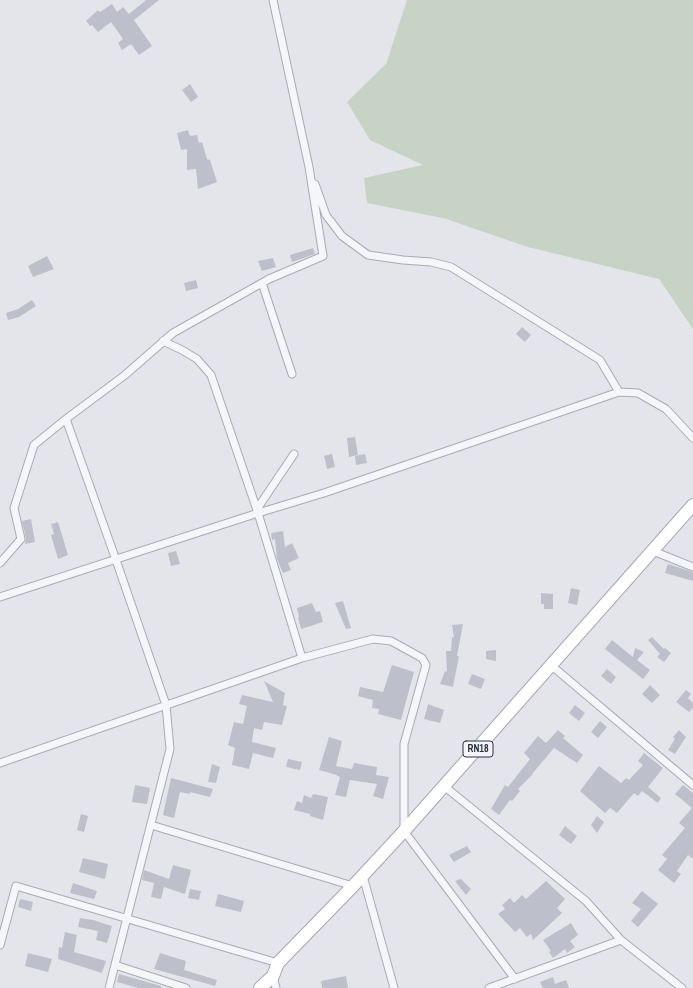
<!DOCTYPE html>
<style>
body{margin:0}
canvas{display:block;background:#e3e5ea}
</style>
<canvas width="693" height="988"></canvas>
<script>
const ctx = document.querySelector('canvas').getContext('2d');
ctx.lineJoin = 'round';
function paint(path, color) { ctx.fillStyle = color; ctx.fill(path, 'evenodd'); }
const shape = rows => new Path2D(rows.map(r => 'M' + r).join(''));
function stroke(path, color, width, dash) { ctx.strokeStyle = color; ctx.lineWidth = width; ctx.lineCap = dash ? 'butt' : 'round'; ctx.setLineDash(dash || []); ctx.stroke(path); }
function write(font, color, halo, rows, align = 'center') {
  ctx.font = font + ' "Archivo Narrow",sans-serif'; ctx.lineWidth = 3; ctx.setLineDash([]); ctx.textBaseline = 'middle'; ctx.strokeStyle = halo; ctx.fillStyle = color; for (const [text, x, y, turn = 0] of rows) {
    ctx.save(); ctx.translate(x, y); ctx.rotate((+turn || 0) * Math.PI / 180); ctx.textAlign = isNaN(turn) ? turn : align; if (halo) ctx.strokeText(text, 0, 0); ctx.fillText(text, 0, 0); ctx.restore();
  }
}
paint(shape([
 [407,0,693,0,693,329,659,279,528,247,443,218,367,203,364,178,423,165,370,140,347,102,386,64]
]), '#c6d3c5');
paint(shape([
 [146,0,159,0,134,20,152,46,139,55,131,44,122,50,118,43,123,39,111,22,98,32,92,25,90,26,86,21,98,10,100,12,112,4,117,12,123,7,129,14],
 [190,84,198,97,191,102,182,90],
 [188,130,190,136,197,135,199,143,202,142,207,159,210,160,217,182,198,189,196,169,187,170,187,149,181,150,177,133],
 [313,248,315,254,292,262,290,255],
 [47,256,54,269,33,277,28,266],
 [273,258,276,267,262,271,258,261],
 [196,280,198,288,186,291,184,283],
 [32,300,36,306,19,317,8,320,6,313,18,309],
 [522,327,531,335,525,342,516,334],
 [355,437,358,455,349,457,347,438],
 [332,454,335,467,327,469,324,456],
 [365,454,367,463,356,465,355,456],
 [31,519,35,542,25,544,26,538,22,521],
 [58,522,68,555,58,559,51,535,54,534,51,524],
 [283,531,285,547,292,543,299,558,288,563,291,570,283,573,277,559,275,539,272,540,271,533],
 [176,551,180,564,171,566,168,553],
 [668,564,693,572,693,581,665,573],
 [571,588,580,590,577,605,568,603],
 [541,593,553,594,553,609,544,609,544,604,541,604],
 [343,601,351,628,346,629,335,603],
 [312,603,316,612,320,611,323,622,301,629,298,618,299,617,297,608],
 [463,624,457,656,459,656,453,687,440,684,445,671,447,672,446,651,451,651,452,637,454,637,452,625],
 [652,637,664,649,665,648,671,653,664,662,657,657,660,654,648,640],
 [612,640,633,657,635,648,644,652,637,660,650,670,643,679,605,649],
 [496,650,496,661,486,659,486,651],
 [392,665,414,672,401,720,378,714,379,709,372,708,373,700,358,696,360,687,383,692],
 [607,669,616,677,611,684,601,676],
 [472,674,485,679,481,689,468,684],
 [264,681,285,693,283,705,287,706,282,725,264,722,262,730,254,728,252,742,276,748,273,758,253,753,249,769,232,765,235,748,228,745,234,722,243,724,247,706,239,704,242,695,273,702],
 [650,685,660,695,652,703,642,694],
 [686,690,691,694,688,698,693,703,693,708,689,712,676,702],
 [428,704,444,710,440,723,424,719],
 [575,705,585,713,579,721,569,713],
 [600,721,607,727,598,738,591,732],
 [558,730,565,736,563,738,583,755,577,763,554,748,532,774,533,774,518,789,520,791,512,801,510,800,499,815,491,809,505,785,508,787,530,759,524,753,538,736,546,743],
 [679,730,686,737,675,754,668,750,675,739,673,737],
 [329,737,342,741,336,766,352,769,354,763,377,767,376,775,389,777,383,799,373,796,377,784,350,780,346,797,335,795,340,777,337,776,337,775,319,770],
 [644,753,663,768,648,787,661,798,658,803,642,791,638,796,634,793,617,813,610,808,605,813,580,791,599,766,621,783,626,778,629,780,643,765,638,761],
 [288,759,302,762,300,770,286,767],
 [212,764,220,767,216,783,208,782],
 [171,778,213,789,210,797,190,792,190,794,180,792,174,818,163,815],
 [135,785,150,788,147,804,132,802],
 [683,785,693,793,693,859,688,855,677,871,681,874,674,883,658,870,667,859,662,855,685,828,679,823,692,808,675,794],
 [313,794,328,797,323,820,310,816,310,814,294,810,297,801,302,803,304,795,311,798],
 [81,814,88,816,84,832,77,830],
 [597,816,604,822,597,833,591,825],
 [565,826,577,836,571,844,559,835],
 [467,846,471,852,454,862,449,855],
 [83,858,108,864,105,879,79,872],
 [173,865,191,870,185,894,164,887,161,899,151,897,154,883,142,880,144,870,169,879],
 [461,879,471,889,466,895,455,881],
 [546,881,565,899,557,908,562,913,533,940,531,934,527,937,520,928,515,932,498,914,505,909,502,905,510,898,514,903,522,895,526,899],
 [73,883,97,891,94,899,70,893],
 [190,889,201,891,199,900,188,898],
 [642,891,658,904,638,927,631,921,641,909,632,903],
 [218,894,244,901,241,912,215,906],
 [20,899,33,902,31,911,18,907],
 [80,918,93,920,112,926,107,943,96,940,98,931,78,927],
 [571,923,578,935,570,941,575,947,567,953,565,949,553,958,549,952,551,951,543,940],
 [65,932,77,935,74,952,106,961,102,973,58,959,59,947,62,948],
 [28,953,52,959,48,972,25,966],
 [160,953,186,961,184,970,217,980,215,986,154,969],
 [119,974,161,986,161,988,138,988,117,982],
 [346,976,348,988,322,988,321,981],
 [553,977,555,984,566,980,569,988,543,988,540,982]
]), '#bdc0ca');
const minor = shape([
 [315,184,326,215,342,236,368,255,403,260,431,262,451,267,600,360,619,392,638,393,666,409,693,438],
 [262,283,292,374],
 [163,341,182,350,197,359,211,375,258,513,302,658],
 [66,419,116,560,166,705,170,749,109,988],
 [258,513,259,506,294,454],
 [653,551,693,567],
 [0,563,21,539,14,508,34,445,66,419,125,375,173,333,269,279,323,256,309,167,273,0],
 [0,597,258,513,324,493,619,392],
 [552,666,693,785],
 [0,763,302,658,373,639,391,641,422,658,426,665,404,744,404,831,515,979],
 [444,786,586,901,621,940,682,988],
 [151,825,353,886],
 [363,876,394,988],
 [0,945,16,886,278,963],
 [115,965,186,988],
 [273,976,276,988],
 [489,988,621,940]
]);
const primary = shape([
 [260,988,273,976,278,963,353,886,404,831,693,505]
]);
stroke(minor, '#a8abb4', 9);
stroke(primary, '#a3a8b5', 14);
stroke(minor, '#f5f6f9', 7);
stroke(primary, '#fff', 12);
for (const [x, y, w] of [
 [478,749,30]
]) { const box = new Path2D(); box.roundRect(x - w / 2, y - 8, w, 16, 3); ctx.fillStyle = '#f3f4f8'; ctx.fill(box); stroke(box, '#2c3141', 1); }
write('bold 10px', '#2c3141', null, [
 ["RN18",478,749]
]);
</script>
